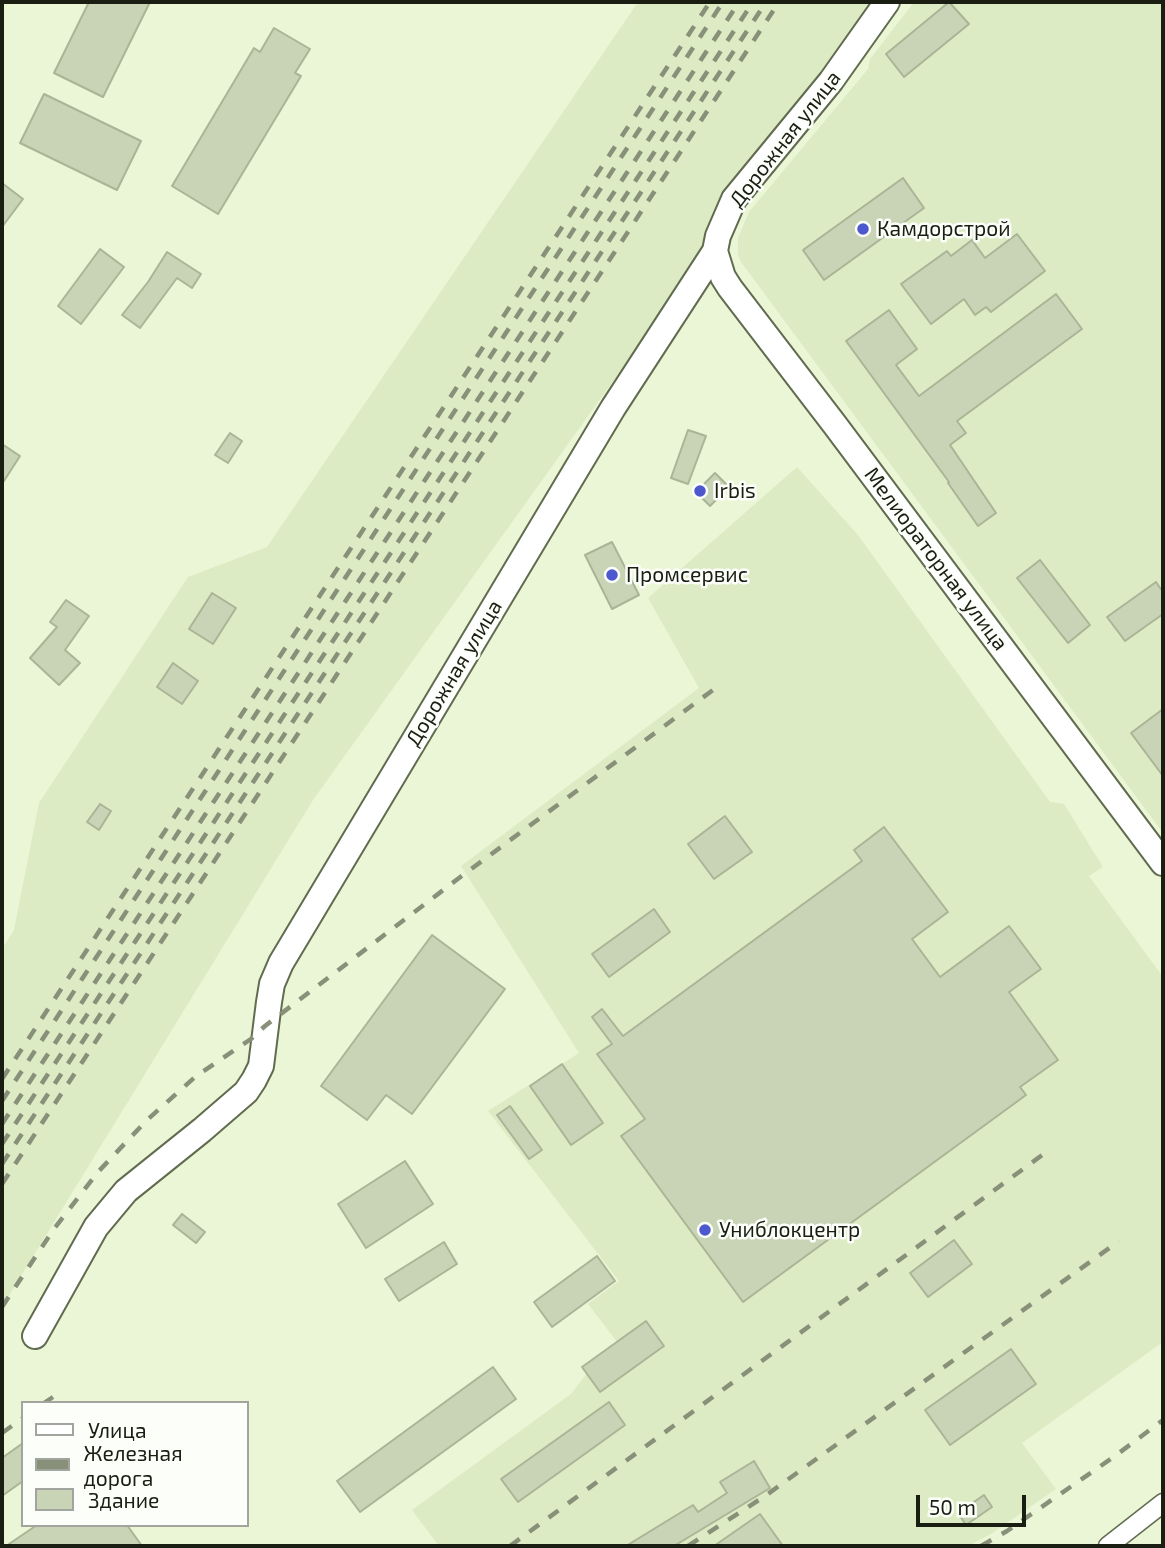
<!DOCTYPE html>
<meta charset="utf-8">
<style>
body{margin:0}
#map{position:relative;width:1165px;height:1548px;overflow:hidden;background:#eaf6d6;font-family:"Exo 2",sans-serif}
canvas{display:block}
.frame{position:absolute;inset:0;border:4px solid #191d12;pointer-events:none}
.legend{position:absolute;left:21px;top:1401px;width:228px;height:126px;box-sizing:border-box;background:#fcfff9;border:2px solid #a1a59d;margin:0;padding:9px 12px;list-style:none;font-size:21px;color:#191d12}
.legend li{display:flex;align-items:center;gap:14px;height:35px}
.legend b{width:35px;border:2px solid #a1a59d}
.scale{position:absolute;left:916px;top:1495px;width:110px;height:32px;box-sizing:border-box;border:4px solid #191d12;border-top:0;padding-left:9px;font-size:21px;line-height:24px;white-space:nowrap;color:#191d12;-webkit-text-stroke:5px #fcfff9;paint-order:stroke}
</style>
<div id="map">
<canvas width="1165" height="1548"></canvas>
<div class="frame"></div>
<ul class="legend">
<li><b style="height:9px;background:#fff"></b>Улица</li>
<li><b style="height:9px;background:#88907a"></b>Железная дорога</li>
<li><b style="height:19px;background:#c8d4b5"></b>Здание</li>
</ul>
<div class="scale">50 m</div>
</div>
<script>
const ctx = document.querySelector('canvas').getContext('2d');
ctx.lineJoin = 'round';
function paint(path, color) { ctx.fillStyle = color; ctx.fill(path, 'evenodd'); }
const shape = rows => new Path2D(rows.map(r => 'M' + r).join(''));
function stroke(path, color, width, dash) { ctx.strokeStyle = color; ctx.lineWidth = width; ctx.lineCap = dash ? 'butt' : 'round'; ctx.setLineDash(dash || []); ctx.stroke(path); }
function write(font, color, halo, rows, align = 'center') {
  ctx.font = font + ' "Exo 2",sans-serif'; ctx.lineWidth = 5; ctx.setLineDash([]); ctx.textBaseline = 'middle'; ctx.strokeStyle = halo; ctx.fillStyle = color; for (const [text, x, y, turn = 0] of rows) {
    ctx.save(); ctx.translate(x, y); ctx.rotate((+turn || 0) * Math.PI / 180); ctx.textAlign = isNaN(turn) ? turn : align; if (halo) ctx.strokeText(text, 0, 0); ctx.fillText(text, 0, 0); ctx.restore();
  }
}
paint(shape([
 [638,2,877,2,712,243,313,800,2,1307,2,949,14,930,39,803,188,577,267,547],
 [914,2,1163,2,1163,833,741,262,738,255,738,238,749,212,868,69,870,59],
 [797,467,858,535,1050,802,1064,804,1103,867,1089,876,1163,977,1163,1342,1022,1443,1056,1489,991,1534,968,1546,439,1546,412,1510,571,1394,587,1373,621,1347,588,1304,619,1281,488,1111,579,1053,461,866,699,688,648,598]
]), '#dcebc3');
const building = shape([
 [89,2,150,2,103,97,54,73,89,2],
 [949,2,969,24,904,77,886,54,949,2],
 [274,28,310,49,295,73,301,76,218,214,172,186,254,48,260,52,274,28],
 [44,94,141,141,117,190,20,143,44,94],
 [903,178,924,208,824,280,803,250,903,178],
 [2,183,23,199,2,227,2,183],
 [1017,234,1045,271,991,312,986,307,975,315,964,299,931,324,901,284,947,251,951,256,972,240,985,258,1017,234],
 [100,249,124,267,81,324,58,306,100,249],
 [167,252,201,274,192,288,177,278,140,328,122,315,148,282,167,252],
 [1056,294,1082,329,957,421,966,433,950,445,996,513,978,526,948,483,949,482,846,341,889,310,917,349,896,365,919,396,1056,294],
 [688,430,706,436,688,484,671,478,688,430],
 [230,433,242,441,228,463,215,455,230,433],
 [2,444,20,456,2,484,2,444],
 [715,473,729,487,710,506,696,492,715,473],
 [612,542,639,595,612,609,585,555,612,542],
 [1040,560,1090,625,1068,643,1017,578,1040,560],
 [1156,582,1163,592,1163,614,1125,641,1107,617,1156,582],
 [212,593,236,608,213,644,189,629,212,593],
 [66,600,89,616,65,650,80,663,59,685,30,658,57,627,50,622,66,600],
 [173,663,198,681,182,704,157,687,173,663],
 [1163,709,1163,776,1131,733,1163,709],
 [100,804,111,811,99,830,87,822,100,804],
 [725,816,752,852,714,879,688,844,725,816],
 [884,827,948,912,912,939,940,977,1009,926,1041,969,1009,992,1058,1060,1020,1087,1026,1095,743,1302,621,1136,645,1119,597,1054,612,1044,592,1017,602,1009,623,1036,862,861,854,850,884,827],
 [654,909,670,932,609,977,592,954,654,909],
 [432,935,505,989,412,1114,386,1095,367,1120,321,1086,432,935],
 [562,1064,603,1123,571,1145,530,1086,562,1064],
 [510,1106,542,1150,529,1159,497,1115,510,1106],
 [405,1161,433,1204,366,1248,338,1204,405,1161],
 [182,1214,205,1232,196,1243,173,1225,182,1214],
 [954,1240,972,1264,928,1297,910,1273,954,1240],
 [444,1242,457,1264,399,1301,385,1279,444,1242],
 [597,1256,615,1281,552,1327,534,1302,597,1256],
 [646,1321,664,1346,600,1392,582,1367,646,1321],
 [1011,1349,1036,1384,950,1445,925,1410,1011,1349],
 [493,1367,516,1399,360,1512,337,1481,493,1367],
 [609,1402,625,1425,518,1502,501,1479,609,1402],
 [23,1443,23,1481,2,1496,2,1458,23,1443],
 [754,1461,770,1488,674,1546,626,1546,693,1505,698,1512,727,1493,720,1482,754,1461],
 [984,1495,992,1507,966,1525,958,1513,984,1495],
 [760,1514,783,1546,714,1546,760,1514],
 [37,1525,127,1525,142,1546,6,1546,37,1525]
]);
paint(building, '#c8d4b5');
stroke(building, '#a9b596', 2);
const street = shape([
 [1108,1546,1163,1503]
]);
const secondary = shape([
 [715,251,723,277,730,288,835,425,1163,863],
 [35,1336,96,1227,126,1191,202,1130,246,1092,254,1080,261,1066,269,1002,272,984,281,963,613,408,715,251,718,236,734,199,831,81,887,2]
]);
stroke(street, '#606b4f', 21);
stroke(secondary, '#606b4f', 28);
stroke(street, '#fff', 18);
stroke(secondary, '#fff', 24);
stroke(shape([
 [2,1079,710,2],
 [2,1101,723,2],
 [2,1124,739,2],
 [2,1144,753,2],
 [2,1164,766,2],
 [2,1184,779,2],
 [2,1307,54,1229,98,1172,146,1121,195,1077,251,1039,265,1026,459,878,717,687],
 [44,1403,53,1397],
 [2,1433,23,1418],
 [510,1546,1049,1150],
 [688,1546,765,1496,1119,1241],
 [981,1546,1007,1531,1115,1456,1163,1420]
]), '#88907a', 4.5, [12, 12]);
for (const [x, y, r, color] of [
 [863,229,7,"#4d58ce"],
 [700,491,7,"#4d58ce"],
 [612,575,7,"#4d58ce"],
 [705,1230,7,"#4d58ce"]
]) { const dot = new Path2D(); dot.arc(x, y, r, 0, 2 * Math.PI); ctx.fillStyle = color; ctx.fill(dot); stroke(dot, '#fcfff9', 2.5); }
write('21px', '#191d12', '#fcfff9', [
 ["Дорожная улица",785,139,-52],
 ["Мелиораторная улица",936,559,53],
 ["Дорожная улица",454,673,-59]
]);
write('21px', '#191d12', '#fcfff9', [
 ["Камдорстрой",877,229],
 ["Irbis",714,491],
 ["Промсервис",626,575],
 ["Униблокцентр",719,1230]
], 'left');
</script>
